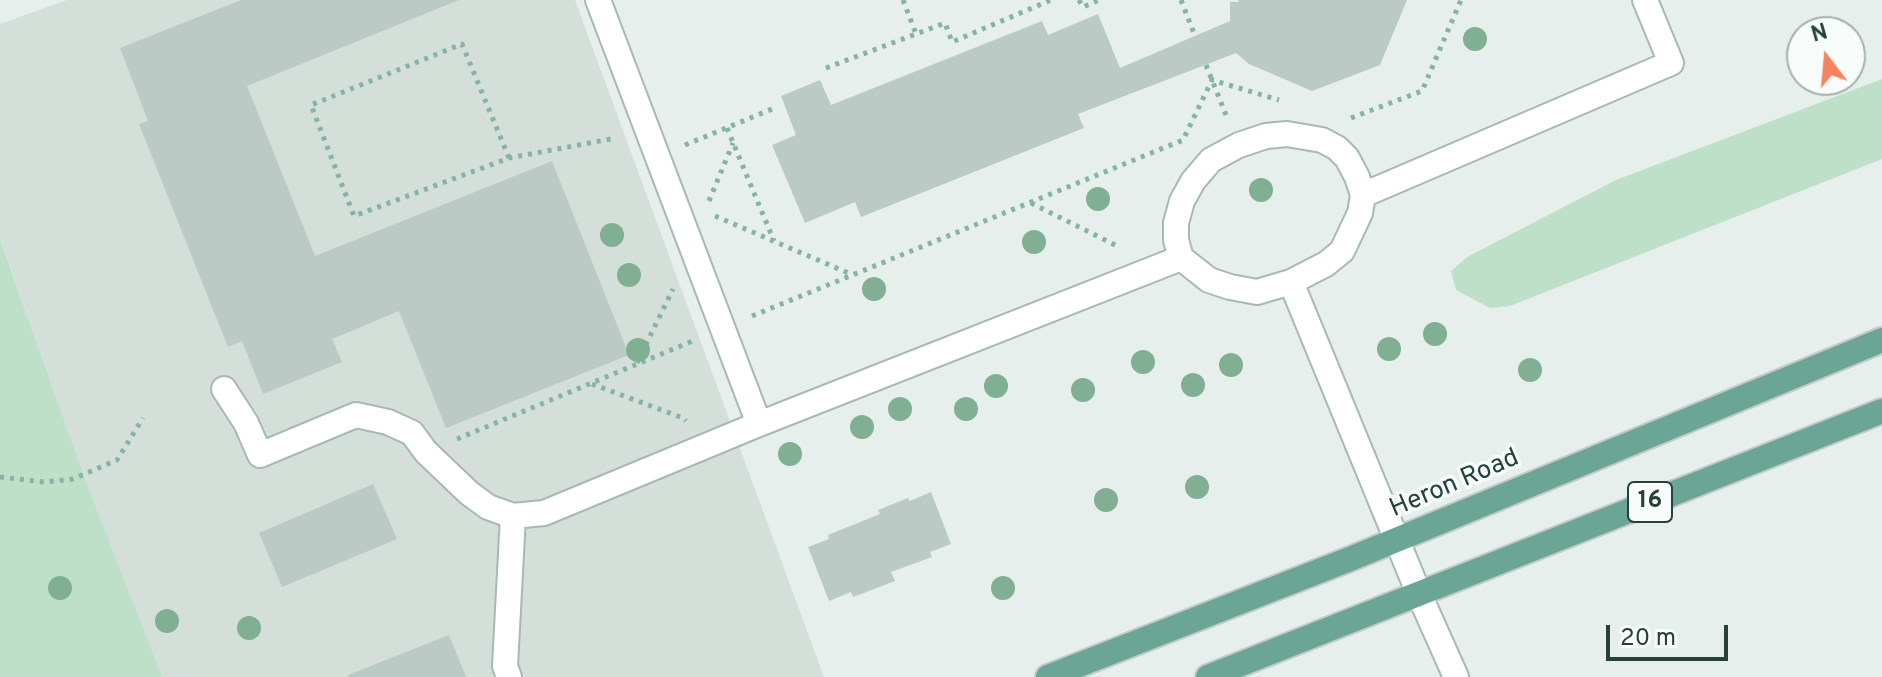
<!DOCTYPE html>
<style>
body{margin:0}
#map{position:relative;width:1882px;height:677px;overflow:hidden;background:#e6efeb;font-family:Overpass,sans-serif}
canvas{display:block}
.north{position:absolute;left:1786px;top:16px;width:80px;height:80px;box-sizing:border-box;background:#f7fbf9;border:2px solid #a3b1ad;border-radius:50%;rotate:344deg;font-size:22px;font-weight:700;line-height:32px;text-align:center;color:#24423a}
.north::after{content:'';display:block;margin:auto;width:28px;height:36px;background:#f4845f;clip-path:polygon(50% 0,100% 100%,50% 72%,0 100%)}
.scale{position:absolute;left:1606px;top:625px;width:122px;height:36px;box-sizing:border-box;border:4px solid #24423a;border-top:0;padding-left:10px;font-size:24px;line-height:28px;white-space:nowrap;color:#24423a;-webkit-text-stroke:6px #f7fbf9;paint-order:stroke}
</style>
<div id="map">
<canvas width="1882" height="677"></canvas>
<div class="north">N</div>
<div class="scale">20 m</div>
</div>
<script>
const ctx = document.querySelector('canvas').getContext('2d');
ctx.lineJoin = 'round';
function paint(path, color) { ctx.fillStyle = color; ctx.fill(path, 'evenodd'); }
const shape = rows => new Path2D(rows.map(r => 'M' + r).join(''));
function stroke(path, color, width, dash) { ctx.strokeStyle = color; ctx.lineWidth = width; ctx.lineCap = dash ? 'butt' : 'round'; ctx.setLineDash(dash || []); ctx.stroke(path); }
function write(font, color, halo, rows, align = 'center') {
  ctx.font = font + ' Overpass,sans-serif'; ctx.lineWidth = 7; ctx.setLineDash([]); ctx.textBaseline = 'middle'; ctx.strokeStyle = halo; ctx.fillStyle = color; for (const [text, x, y, turn = 0] of rows) {
    ctx.save(); ctx.translate(x, y); ctx.rotate((+turn || 0) * Math.PI / 180); ctx.textAlign = isNaN(turn) ? turn : align; if (halo) ctx.strokeText(text, 0, 0); ctx.fillText(text, 0, 0); ctx.restore();
  }
}
paint(shape([
 [67,0,575,0,824,677,161,677,87,484,0,238,0,24]
]), '#d4dfda');
paint(shape([
 [1882,79,1882,159,1510,306,1490,308,1456,290,1451,271,1467,257,1616,180],
 [0,239,87,484,162,677,0,677]
]), '#bfe0c8');
paint(shape([
 [241,0,459,0,247,86,315,256,552,161,629,355,446,428,399,311,332,339,342,362,263,394,242,341,228,347,139,124,148,121,120,48],
 [1239,0,1407,0,1380,65,1312,91,1249,64,1236,53,1078,114,1084,128,861,217,855,202,805,223,772,145,796,135,781,96,820,80,831,105,1042,21,1048,35,1098,14,1120,68,1230,21,1230,2,1238,2],
 [373,484,397,539,282,587,259,533],
 [931,492,951,544,930,552,932,557,891,572,895,581,853,597,851,592,829,601,808,547,829,539,828,535,880,514,878,510,908,498,910,501],
 [449,635,466,677,348,677,348,675]
]), '#bbcac4');
const minor = shape([
 [598,0,759,424],
 [1287,134,1322,140,1337,148,1347,158,1357,177,1363,195,1360,213,1342,251,1326,264,1291,282,1257,292,1230,287,1209,280,1181,258,1176,240,1176,223,1182,201,1193,181,1211,160,1239,145,1266,136,1287,134],
 [1363,195,1671,63,1645,0],
 [1291,282,1419,594,1456,677],
 [224,389,246,423,260,455,356,415,388,422,412,433,426,452,469,493,488,507,513,516,544,513,759,424,1181,258],
 [509,677,505,666,513,516]
]);
const major = shape([
 [1048,677,1350,559,1882,340],
 [1208,677,1882,411]
]);
stroke(minor, '#a8b8b2', 28);
stroke(major, '#c2cac8', 28);
stroke(shape([
 [903,0,916,34],
 [1079,0,1083,7,1099,0],
 [1181,0,1195,36],
 [1206,65,1226,115],
 [826,68,945,23,952,42,1051,0],
 [1351,118,1422,91,1461,0],
 [727,128,774,241],
 [685,145,777,107],
 [509,158,462,44,311,105,354,216,509,158,616,138],
 [709,201,733,143],
 [1031,203,1119,247],
 [715,216,853,275],
 [752,316,1183,140,1212,80,1279,100],
 [637,363,673,289],
 [592,384,683,418,686,421],
 [457,439,695,340],
 [0,477,44,482,73,479,117,460,143,418]
]), '#86b3a5', 5, [4, 6]);
stroke(minor, '#fff', 24);
stroke(major, '#6aa596', 24);
ctx.fillStyle = '#80af93';
for (const [x, y] of [
 [1475,39],
 [1261,190],
 [1098,199],
 [612,235],
 [1034,242],
 [629,275],
 [874,289],
 [1435,334],
 [1389,349],
 [638,350],
 [1143,362],
 [1231,365],
 [1530,370],
 [1193,385],
 [996,386],
 [1083,390],
 [900,409],
 [966,409],
 [862,427],
 [790,454],
 [1197,487],
 [1106,500],
 [60,588],
 [1003,588],
 [167,621],
 [249,628]
]) { ctx.beginPath(); ctx.arc(x, y, 12, 0, 2 * Math.PI); ctx.fill(); }
for (const [x, y, w] of [
 [1650,502,44]
]) { const box = new Path2D(); box.roundRect(x - w / 2, y - 20, w, 40, 6); ctx.fillStyle = '#f7fbf9'; ctx.fill(box); stroke(box, '#24423a', 2); }
write('bold 24px', '#24423a', null, [
 ["16",1650,502]
]);
write('26px', '#24423a', '#f7fbf9', [
 ["Heron Road",1455,485,-23]
]);
</script>
